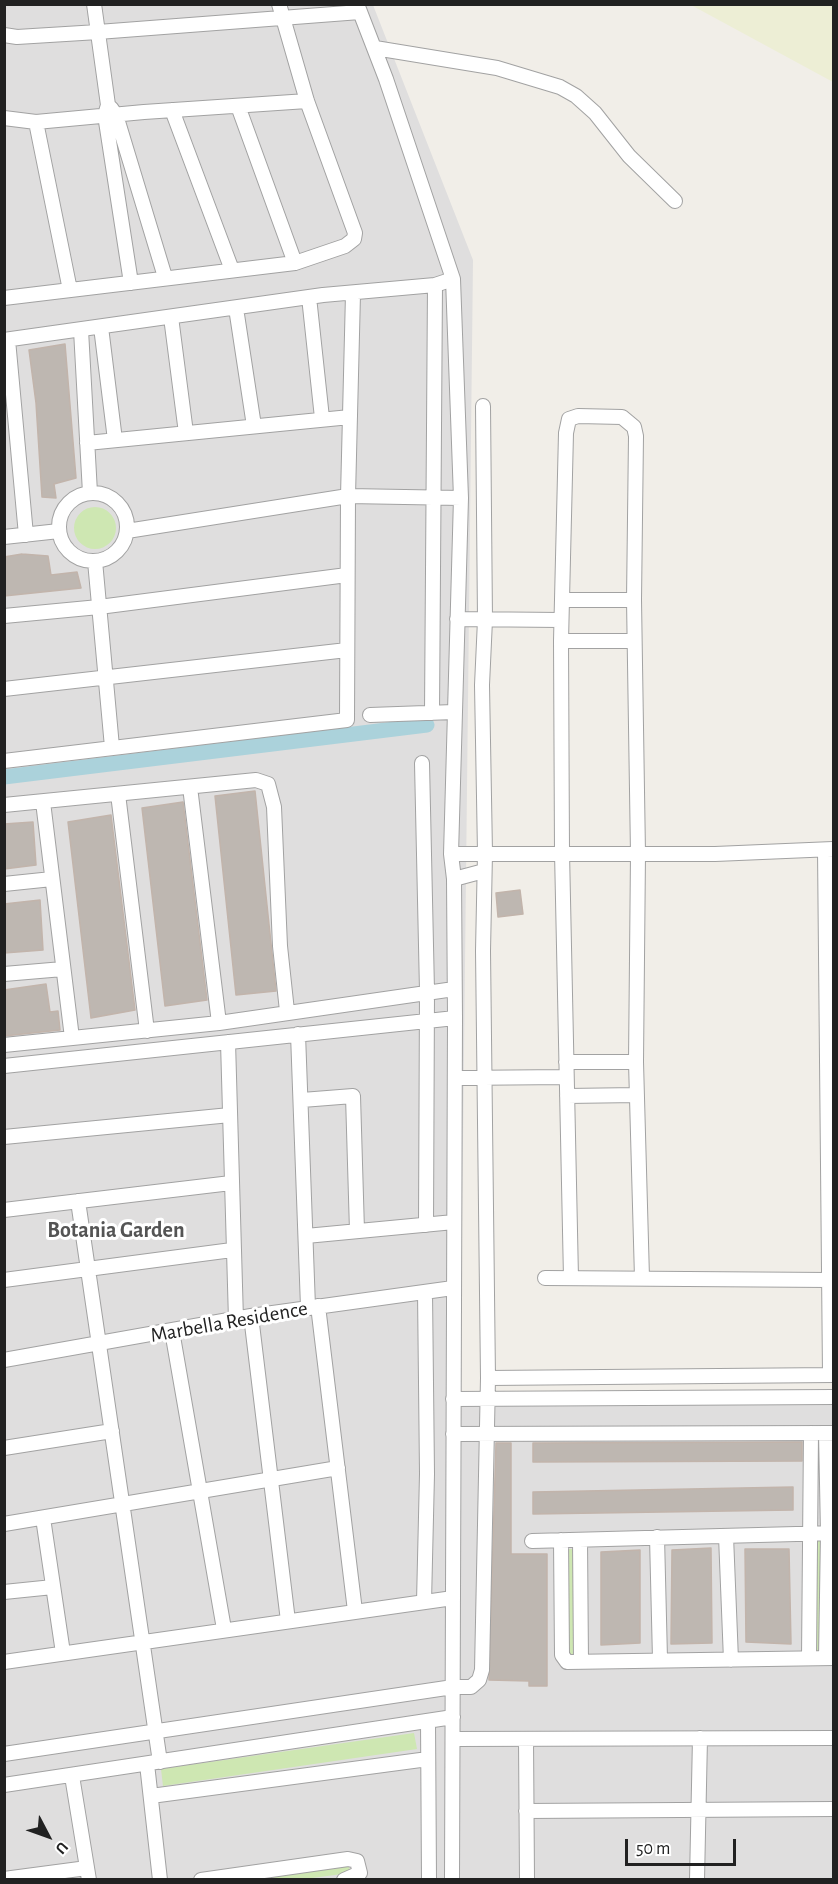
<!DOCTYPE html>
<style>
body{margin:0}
#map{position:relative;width:838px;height:1884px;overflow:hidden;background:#f1eee8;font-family:"Alegreya Sans",sans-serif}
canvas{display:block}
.frame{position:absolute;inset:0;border:6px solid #212121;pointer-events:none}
.north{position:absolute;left:18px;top:1806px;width:60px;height:60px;-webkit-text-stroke:4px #fff;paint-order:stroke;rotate:131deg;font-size:16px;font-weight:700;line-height:24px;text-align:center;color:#212121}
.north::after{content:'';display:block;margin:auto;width:21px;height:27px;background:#212121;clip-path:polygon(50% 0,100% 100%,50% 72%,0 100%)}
.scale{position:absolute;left:625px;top:1839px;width:111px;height:27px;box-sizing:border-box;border:3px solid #212121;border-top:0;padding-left:8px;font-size:18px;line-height:21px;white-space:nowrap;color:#212121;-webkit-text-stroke:4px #fff;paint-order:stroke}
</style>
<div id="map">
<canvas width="838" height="1884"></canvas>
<div class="frame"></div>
<div class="north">U</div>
<div class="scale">50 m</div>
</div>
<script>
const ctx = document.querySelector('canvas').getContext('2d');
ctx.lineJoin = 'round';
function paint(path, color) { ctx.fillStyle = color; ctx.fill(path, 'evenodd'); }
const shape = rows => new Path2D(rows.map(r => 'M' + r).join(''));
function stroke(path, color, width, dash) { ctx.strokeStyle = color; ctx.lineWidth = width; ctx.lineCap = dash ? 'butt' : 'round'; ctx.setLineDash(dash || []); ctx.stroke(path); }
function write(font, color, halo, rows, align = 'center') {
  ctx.font = font + ' "Alegreya Sans",sans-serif'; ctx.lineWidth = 6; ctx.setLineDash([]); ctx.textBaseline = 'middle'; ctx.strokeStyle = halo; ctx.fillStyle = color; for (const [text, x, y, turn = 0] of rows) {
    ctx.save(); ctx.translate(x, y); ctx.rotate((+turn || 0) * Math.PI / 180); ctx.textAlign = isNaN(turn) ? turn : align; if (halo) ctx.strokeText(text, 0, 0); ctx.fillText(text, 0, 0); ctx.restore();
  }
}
paint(shape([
 [5,5,373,5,473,260,460,1405,833,1400,833,1879,459,1879,460,1503,454,1879,5,1880]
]), '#dfdede');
paint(shape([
 [691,5,833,5,833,82]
]), '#edeed5');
paint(shape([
 '74 528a21 21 0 1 1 42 0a21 21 0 1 1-42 0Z',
 [811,1539,822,1539,823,1653,812,1654],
 [566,1549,576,1549,577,1657,566,1657],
 [414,1733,417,1749,163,1786,161,1769],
 [349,1864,350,1873,297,1880,234,1880]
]), '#cee7b2');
stroke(shape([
 [4,777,427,725]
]), '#abd2db', 15);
const building = shape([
 [65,344,76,478,54,484,56,498,42,497,36,403,29,350,65,344],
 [22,554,48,556,51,575,77,572,81,588,4,596,4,557,22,554],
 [255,791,276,991,236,995,215,796,255,791],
 [183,802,207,1000,165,1006,142,808,183,802],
 [111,815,135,1010,91,1018,68,822,111,815],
 [33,822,36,865,4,869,4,824,33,822],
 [520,890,523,914,498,917,496,893,520,890],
 [40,900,43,950,4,953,4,904,40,900],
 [46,984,50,1012,58,1011,60,1030,4,1036,4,990,46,984],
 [802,1442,802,1461,533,1462,533,1443,802,1442],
 [496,1443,511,1443,511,1554,547,1554,547,1686,529,1686,529,1681,489,1680,496,1443],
 [793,1487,793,1510,533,1514,533,1492,793,1487],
 [711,1548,712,1643,671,1644,672,1550,711,1548],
 [745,1549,789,1549,791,1644,746,1642,745,1549],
 [640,1550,640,1643,601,1645,601,1552,640,1550]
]);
paint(building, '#beb7b1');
stroke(building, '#c2b4ab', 1.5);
const street = shape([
 [94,4,108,105,105,115,131,283],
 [357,4,386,79,453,279,461,498,451,854,454,879,455,1018,452,1880],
 [4,35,17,37,98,32,360,12],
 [375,48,497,68,560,87,576,96,595,113,629,156,675,201],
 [238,106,295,263],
 [111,108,116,115,165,277],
 [172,110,232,270],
 [4,118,36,122,144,112,307,101],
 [36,122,70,290],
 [309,297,322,418],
 [4,298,295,263,345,246,354,239,355,233,307,101,279,4],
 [236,308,254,426],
 [171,317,186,433],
 [101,327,115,440],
 [81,330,90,493],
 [4,340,323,295,435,285,453,279],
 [8,340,26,535],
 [87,443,350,417],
 '59 527a34 34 0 1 1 68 0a34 34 0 1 1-68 0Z',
 [127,531,348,496,461,498],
 [4,537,59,531],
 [95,561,112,747],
 [562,600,634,600],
 [4,616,99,607,347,575],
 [457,619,561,620],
 [561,641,634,641],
 [4,689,347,650],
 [432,713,435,285],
 [370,715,454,712],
 [4,761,347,720,348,496,353,294],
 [422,763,427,991,426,1225],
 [190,787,219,1023],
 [118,794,147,1031],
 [43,802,72,1038],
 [4,805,256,780,268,784,274,807,280,946,287,1011],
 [825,850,830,1375],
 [451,854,715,854,833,849],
 [454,879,484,871],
 [4,884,52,879],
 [4,974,63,969],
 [298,1034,308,1307],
 [228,1042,236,1320],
 [4,1045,219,1023,454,989],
 [566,1062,636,1062],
 [4,1066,455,1018],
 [455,1078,566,1077],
 [567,1096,637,1095],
 [302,1100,353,1096,357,1231],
 [4,1137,230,1115],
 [78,1201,160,1762],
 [4,1210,231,1183],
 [306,1236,454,1222],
 [545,1278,829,1280],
 [571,1278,562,852,561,641,566,433,569,419,578,416,622,417,634,427,636,436,634,600,638,854,636,1062,642,1278],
 [4,1280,232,1250],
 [318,1306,355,1611],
 [251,1316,288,1621],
 [172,1331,224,1629],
 [4,1360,251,1316,453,1288],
 [488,1378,834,1375],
 [453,1399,834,1397],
 [826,1433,828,1533,826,1658],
 [453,1434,834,1433],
 [4,1448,112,1431],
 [43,1518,63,1653],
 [4,1524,338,1468],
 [726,1536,731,1660],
 [657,1537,660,1659],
 [561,1540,562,1655,567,1662,834,1658],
 [580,1540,581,1662],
 [532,1541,834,1533],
 [4,1592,53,1587],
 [424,1602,427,1474,425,1292],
 [809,1658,811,1433],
 [4,1662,453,1598],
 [428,1721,429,1880],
 [453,1739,834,1738],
 [526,1739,527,1880],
 [4,1754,453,1687,471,1687,479,1680,482,1670,488,1378,483,951,485,853,482,685,485,620,483,406],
 [147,1764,160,1880],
 [72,1776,89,1880],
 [4,1785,453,1717],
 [151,1796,428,1759],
 [526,1811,834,1809],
 [4,1879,87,1868],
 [201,1880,348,1859,357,1861,360,1873,344,1880],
 [697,1880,700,1738]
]);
stroke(street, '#a2a2a2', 16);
stroke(street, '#fff', 14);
write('21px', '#212121', '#fff', [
 ["Marbella Residence",229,1322,-10]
]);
write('bold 22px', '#545454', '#fff', [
 ["Botania Garden",116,1230]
]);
</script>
